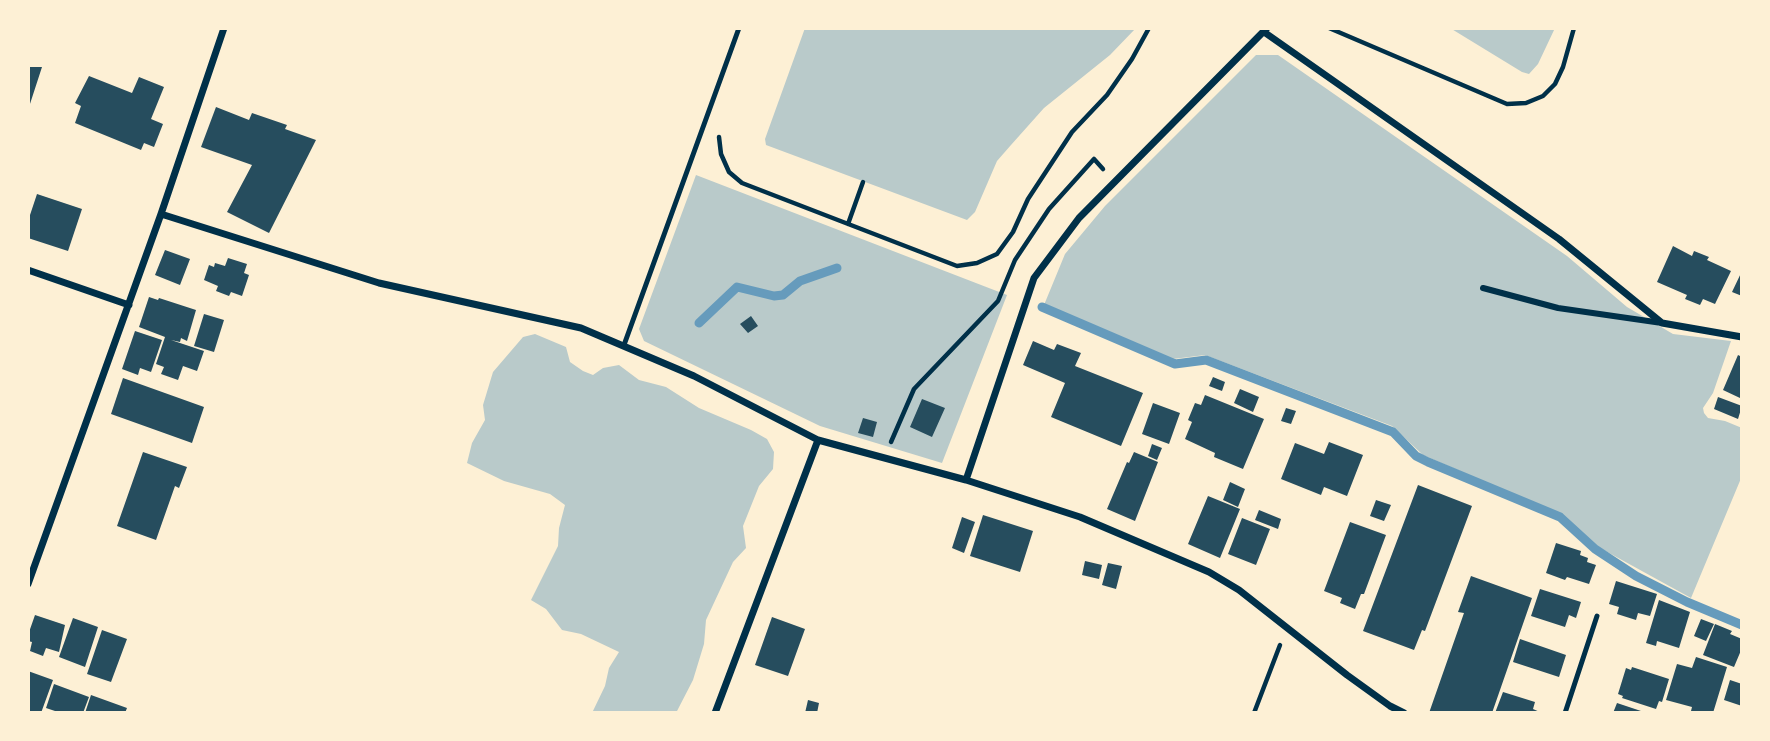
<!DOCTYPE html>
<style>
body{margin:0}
#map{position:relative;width:1770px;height:741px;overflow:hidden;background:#fdf0d5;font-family:Cabin,sans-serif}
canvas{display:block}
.frame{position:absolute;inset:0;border:30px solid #fdf0d5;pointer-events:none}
</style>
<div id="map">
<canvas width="1770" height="741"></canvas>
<div class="frame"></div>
</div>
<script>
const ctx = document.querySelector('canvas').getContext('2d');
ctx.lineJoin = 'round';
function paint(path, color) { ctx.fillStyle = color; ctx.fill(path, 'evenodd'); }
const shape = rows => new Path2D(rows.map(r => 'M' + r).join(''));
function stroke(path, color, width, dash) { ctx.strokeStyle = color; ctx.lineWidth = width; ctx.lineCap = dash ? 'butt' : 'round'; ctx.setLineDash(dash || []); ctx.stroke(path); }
paint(shape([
 [805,28,1136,28,1110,55,1044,108,1011,145,997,161,975,212,967,220,766,145,765,139],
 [1450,28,1555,28,1538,64,1529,74,1522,72],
 [1256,55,1278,55,1567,256,1627,307,1673,334,1731,341,1713,393,1703,408,1704,413,1708,418,1725,421,1742,428,1742,476,1691,598,1591,543,1562,515,1423,455,1392,426,1205,355,1173,359,1044,305,1065,254,1105,206],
 [696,175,1007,295,942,463,820,426,644,341,639,329],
 [535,334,566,347,570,362,583,371,593,375,603,368,619,365,639,380,666,387,699,408,751,430,767,439,774,452,773,469,759,486,743,526,746,548,733,562,706,620,704,644,693,680,676,713,592,713,605,686,609,668,619,652,581,634,562,630,546,609,531,600,558,546,559,528,565,505,550,494,504,481,467,463,472,443,485,420,483,405,493,372,523,337]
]), '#b9caca');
stroke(shape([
 [1042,307,1175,364,1206,360,1393,432,1416,456,1428,462,1560,517,1595,549,1636,576,1687,602,1742,625],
 [699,323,737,287,774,296,783,295,800,281,837,268]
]), '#669bbc', 9);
paint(shape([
 [28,67,42,67,29,107,28,107],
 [89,76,132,93,139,77,164,87,151,119,163,124,154,147,144,143,141,150,75,123,81,106,75,103],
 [216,107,249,120,252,113,287,125,285,129,316,140,269,233,227,212,252,165,201,147],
 [37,194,82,209,68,251,28,238,28,221],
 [1673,246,1692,256,1694,251,1709,257,1707,260,1731,271,1715,304,1703,299,1700,305,1685,299,1687,295,1657,282],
 [165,250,190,259,180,285,155,275],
 [228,258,247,264,244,273,249,275,242,296,231,292,229,296,216,291,218,286,204,280,209,265,214,267,215,263,225,266],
 [1742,271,1742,296,1732,292],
 [149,297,158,300,159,298,196,310,187,341,181,338,180,342,171,340,204,351,197,371,183,366,178,380,161,374,164,367,156,364,165,337,139,327],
 [204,314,224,320,214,352,194,346],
 [751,316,758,326,748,333,740,324],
 [135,331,162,340,151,372,140,368,138,375,122,369],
 [1033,341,1054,350,1057,344,1081,353,1075,366,1143,393,1121,446,1051,417,1065,383,1023,365],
 [1738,355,1742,357,1740,398,1723,390],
 [1213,377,1225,382,1222,391,1209,386],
 [123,378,204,407,192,443,111,414],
 [1240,389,1259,397,1253,412,1234,403],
 [1205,395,1264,419,1243,469,1214,457,1215,453,1185,439,1192,422,1188,420,1195,403,1201,405],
 [1718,397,1742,406,1738,419,1714,409],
 [922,399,945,408,932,437,910,427],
 [1153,403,1180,413,1169,444,1142,434],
 [1286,408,1296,411,1291,424,1281,421],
 [863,418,877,422,873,437,858,433],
 [1329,442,1363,455,1347,496,1324,487,1321,495,1281,479,1295,443,1324,454],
 [1152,444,1162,448,1157,460,1148,456],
 [143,452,187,467,179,488,175,486,156,540,117,526],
 [1134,452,1158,462,1135,521,1107,509,1127,462,1129,463],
 [1230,482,1245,489,1238,507,1223,500],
 [1418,485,1472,506,1425,631,1422,630,1414,650,1363,631],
 [1208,496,1240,509,1220,558,1188,544],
 [1376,500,1391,505,1384,521,1370,516],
 [1259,510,1281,519,1278,529,1255,520],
 [983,515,1033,531,1020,572,970,556],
 [962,517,975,522,964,553,952,548],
 [1242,518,1270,529,1256,565,1228,554],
 [1350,522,1386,535,1364,594,1361,594,1355,609,1340,603,1342,598,1324,591],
 [1556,543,1581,551,1580,555,1588,558,1587,562,1596,565,1589,584,1567,577,1565,580,1546,573],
 [1085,561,1102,565,1099,579,1082,575],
 [1108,563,1122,566,1116,589,1102,585],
 [1471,576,1532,598,1492,713,1429,713,1464,613,1458,612],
 [1616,581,1657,594,1650,616,1638,613,1636,620,1617,614,1619,607,1609,604],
 [1540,589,1581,602,1576,618,1569,615,1565,627,1531,616],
 [1659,600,1690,612,1679,648,1657,641,1656,646,1646,643],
 [35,615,65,625,59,652,46,648,43,656,30,651,32,642,28,641,28,635],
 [772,617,805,629,788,676,755,665],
 [73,618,98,627,85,667,59,657],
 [1701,619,1714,624,1706,641,1694,636],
 [1715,624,1732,631,1730,634,1742,639,1742,648,1734,667,1703,655],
 [102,630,127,639,111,682,87,674],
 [1520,639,1566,655,1559,677,1513,662],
 [1696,657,1727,667,1713,713,1698,713,1691,711,1692,707,1666,700,1677,664,1692,668],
 [1632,667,1669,679,1662,702,1659,701,1656,709,1622,698,1623,696,1618,694,1626,668,1631,670],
 [28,671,53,680,41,713,28,713],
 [1730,680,1742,684,1742,706,1724,700],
 [54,684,89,697,83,713,61,713,46,708],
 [1503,692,1535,702,1533,709,1542,713,1495,713],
 [91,695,127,708,125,713,85,713],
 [808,700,819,703,817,713,805,713],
 [1617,703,1644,712,1644,713,1613,713]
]), '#264d5e');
stroke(shape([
 [1329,28,1507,104,1526,103,1543,96,1555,84,1563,67,1574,28],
 [719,137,721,154,729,172,742,183,957,266,977,263,997,254,1013,232,1028,199,1072,132,1107,95,1132,59,1149,28],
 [848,224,863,182],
 [891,442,914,389,998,301,1015,260,1049,209,1094,159,1103,169],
 [1254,713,1280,645]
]), '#003049', 4.5);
stroke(shape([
 [624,345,739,28],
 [1565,713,1597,616]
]), '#003049', 5);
stroke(shape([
 [1483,288,1558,308,1662,323]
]), '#003049', 6);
stroke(shape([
 [1264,32,1559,239,1662,323,1742,337],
 [161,214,379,283,581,328,694,376,818,440,966,480,1080,517,1209,572,1239,590,1347,675,1390,706,1404,713],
 [28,270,129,305],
 [966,480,1034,278,1079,218,1267,28],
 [28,584,161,214,224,28],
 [715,713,818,440]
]), '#003049', 7);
</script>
